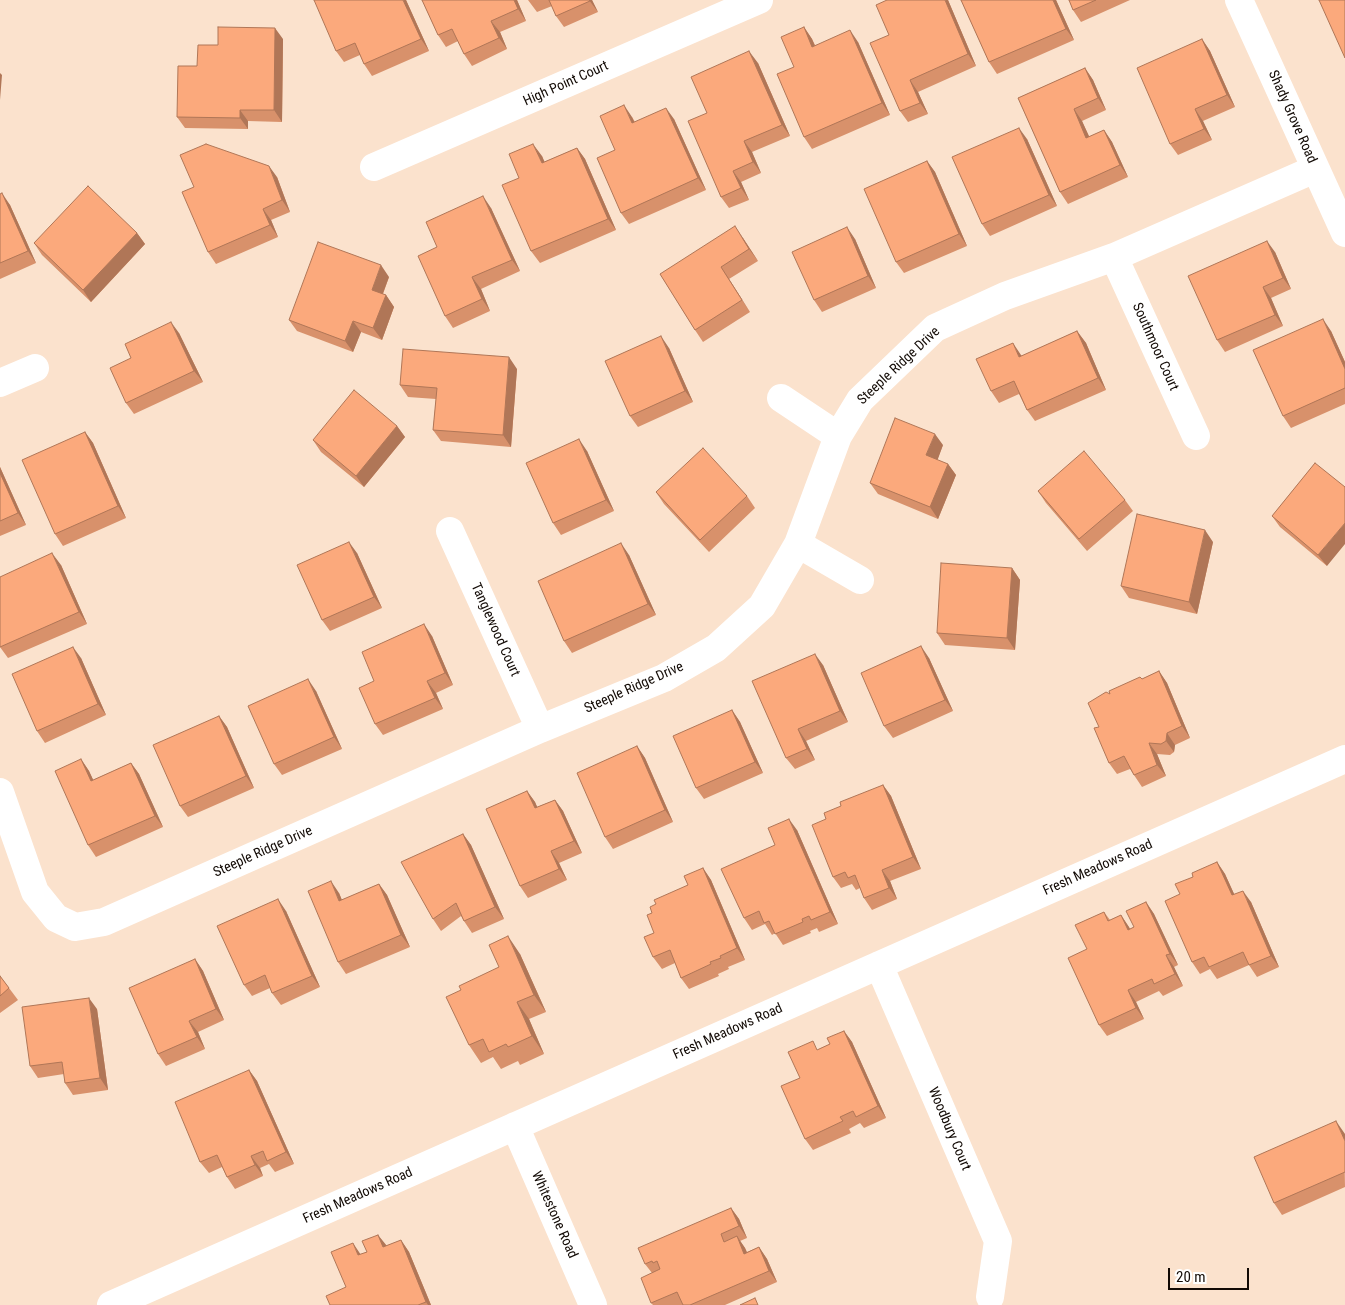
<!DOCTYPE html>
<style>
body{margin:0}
#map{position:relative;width:1345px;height:1305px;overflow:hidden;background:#fbe2cd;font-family:"Roboto Condensed",sans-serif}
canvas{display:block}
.scale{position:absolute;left:1168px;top:1268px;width:81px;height:22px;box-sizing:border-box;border:2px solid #120a05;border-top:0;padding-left:6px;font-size:15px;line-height:18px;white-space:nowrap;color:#120a05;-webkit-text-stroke:4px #fff;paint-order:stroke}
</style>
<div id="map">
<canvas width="1345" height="1305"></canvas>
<div class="scale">20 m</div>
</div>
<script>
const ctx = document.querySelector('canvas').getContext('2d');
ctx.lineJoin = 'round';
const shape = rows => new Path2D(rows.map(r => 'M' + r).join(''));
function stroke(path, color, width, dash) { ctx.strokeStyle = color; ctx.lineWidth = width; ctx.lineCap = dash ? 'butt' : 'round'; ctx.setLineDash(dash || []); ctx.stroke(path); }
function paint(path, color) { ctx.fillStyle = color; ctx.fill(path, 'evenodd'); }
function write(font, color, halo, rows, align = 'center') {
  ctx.font = font + ' "Roboto Condensed",sans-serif'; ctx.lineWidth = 4; ctx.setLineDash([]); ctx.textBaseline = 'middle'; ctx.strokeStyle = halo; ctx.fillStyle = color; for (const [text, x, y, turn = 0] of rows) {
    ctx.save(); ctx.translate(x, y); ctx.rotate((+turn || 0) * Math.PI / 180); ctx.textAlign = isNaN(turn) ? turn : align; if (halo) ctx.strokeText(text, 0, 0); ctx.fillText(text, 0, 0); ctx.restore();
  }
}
stroke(shape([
 [1239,0,1345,233],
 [374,167,759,0],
 [1114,257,1196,436],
 [0,383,35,368],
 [781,398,838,436],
 [450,531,540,729],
 [798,544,860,580],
 [0,792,35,892,56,918,75,927,104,922,540,729,664,678,716,648,762,606,798,544,838,436,860,400,935,328,1005,296,1114,257,1315,169],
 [879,965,998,1241,990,1297],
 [515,1126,593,1305],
 [111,1305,1345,759]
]), '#fff', 28);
paint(shape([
 [406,0,429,51,372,76,364,64,360,55,344,62,336,51],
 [422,0,517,0,526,21,500,32,507,49,472,66,464,54,458,41,446,47,438,35],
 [528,0,592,0,598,12,564,27,556,16,552,6,537,12],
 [948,0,976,66,918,92,928,114,908,122,900,111,889,35],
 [961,0,1056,0,1074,40,997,74,989,62],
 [1069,0,1130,0,1081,22,1073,10],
 [804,27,812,39,815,45,858,42,890,115,812,149,804,137,794,67],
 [283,39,282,122,248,121,248,129,185,128,177,117,197,66,218,45],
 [1202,39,1210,51,1235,107,1203,121,1212,140,1178,155,1170,144],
 [758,63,790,136,752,152,761,173,741,182,749,200,729,208,721,197,707,113],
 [1085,68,1093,80,1106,110,1082,121,1089,137,1104,130,1112,142,1128,177,1068,204,1060,192,1018,98],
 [632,117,635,122,674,119,706,190,629,224,621,213,615,150],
 [1027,139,1057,206,990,236,982,224],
 [577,148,585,159,616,230,540,263,531,251,519,178,542,156,544,162],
 [927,161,935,172,967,246,904,273,896,262],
 [277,177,290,212,271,220,278,237,216,264,208,252],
 [0,194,10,205,36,263,0,279],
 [491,208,520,271,481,289,490,311,453,328,445,316,437,247],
 [137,233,145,244,91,302,42,255,34,243],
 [743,238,758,261,729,279,750,312,703,342,695,330,660,274],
 [855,239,876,288,822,312,814,300],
 [1275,252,1291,289,1271,298,1283,326,1225,352,1217,340],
 [389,277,383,294,386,295,394,307,382,340,361,332,353,352,297,331,289,320],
 [1077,331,1086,343,1106,390,1035,421,1027,410,1019,394,999,403,991,391,1021,355,1022,356],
 [1331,331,1345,362,1345,404,1291,428,1283,416],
 [179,333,203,382,134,414,126,403,131,358],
 [669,348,693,402,638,427,630,416],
 [517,369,511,447,441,441,433,430,436,399,408,397,400,385],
 [397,426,405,437,364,487,321,452,313,440],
 [85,432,93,443,126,518,63,546,55,534],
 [943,445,937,460,948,464,956,475,938,519,878,494,870,483],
 [587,451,614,511,561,535,553,523],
 [1315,463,1327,566,1280,527,1272,516],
 [0,467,26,525,0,536],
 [1038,491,1125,500,1133,511,1087,551,1046,503],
 [656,492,747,496,755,508,709,552,664,504],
 [1213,542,1197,614,1129,598,1121,586],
 [357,553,382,608,330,631,322,620],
 [629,555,656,615,572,653,564,641],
 [61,565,87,624,8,658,0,647],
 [1012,568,1020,580,1015,650,945,645,937,633],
 [432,636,453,685,436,693,443,709,383,735,375,724,374,681],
 [81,658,106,715,45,743,37,731],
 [929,658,953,711,893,738,884,726],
 [823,665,848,722,806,741,815,760,795,769,786,758],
 [1159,671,1167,683,1190,738,1175,745,1174,752,1170,755,1157,754,1166,776,1142,787,1130,769,1117,774,1109,763,1099,727,1110,694],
 [316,691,342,749,282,775,274,764],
 [732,710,740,722,763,773,704,799,696,788],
 [219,716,227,727,254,788,188,817,180,806],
 [637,746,645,758,673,822,613,849,605,837],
 [81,759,89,771,93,780,131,763,139,774,163,827,96,857,88,845],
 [883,785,891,796,921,869,890,881,897,899,872,910,864,898,860,888,856,890,852,884,841,888,833,877,826,819],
 [527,791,535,802,537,807,555,800,563,811,582,853,559,863,567,880,528,898,520,886],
 [797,830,838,924,819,932,817,928,810,931,811,933,783,945,775,933,772,935,765,924,752,930,744,918,775,845],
 [463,834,471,845,504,919,472,933,464,921,461,916,441,931,433,919],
 [1217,862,1225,874,1234,894,1251,902,1279,967,1257,977,1249,965,1217,979,1210,969,1200,974,1192,962,1180,894,1193,877],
 [703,868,711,880,745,960,728,967,729,969,718,974,719,976,689,989,681,978,675,963,662,969,653,957,654,933,652,913,656,904,688,885],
 [379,884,387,895,410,947,346,974,338,962,339,893,342,900],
 [1146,902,1154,914,1178,965,1174,967,1183,986,1163,996,1159,991,1136,1002,1144,1019,1107,1036,1099,1025,1087,949,1104,912,1110,920,1121,915,1130,929,1134,927],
 [286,911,320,987,281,1005,272,993,270,988,252,996,244,985],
 [520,954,546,1012,529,1019,544,1054,520,1065,518,1061,501,1069,493,1057,481,1063,469,1045,461,990,499,967],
 [195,959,203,971,224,1020,198,1032,205,1049,166,1066,158,1054],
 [0,976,18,1000,0,1013],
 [97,1009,108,1090,73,1095,65,1083,64,1074,38,1078,30,1066],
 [844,1031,852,1042,886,1118,864,1128,860,1123,849,1129,851,1133,813,1150,805,1139,800,1078,819,1049,830,1044],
 [249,1070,257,1081,294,1164,275,1172,269,1164,260,1168,263,1176,235,1189,227,1177,222,1167,209,1173,200,1162],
 [1344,1133,1345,1187,1282,1215,1274,1203],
 [731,1208,739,1219,747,1238,740,1241,745,1248,747,1252,759,1247,767,1259,777,1282,725,1305,653,1305,651,1303,652,1273,645,1264],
 [378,1235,386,1246,401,1240,409,1252,431,1305,330,1305,346,1287,361,1254,367,1252]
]), '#d8916b');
paint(shape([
 [403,0,406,0,429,51,421,39],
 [514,0,517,0,526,21,518,9],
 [589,0,592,0,598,12],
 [945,0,948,0,976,66,968,54],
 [1053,0,1056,0,1074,40,1066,29],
 [491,21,500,32,507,49,499,38],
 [804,27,812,39,820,58,812,47],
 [275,28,283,39,282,122,274,110],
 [850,30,858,42,890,115,882,103],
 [1202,39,1210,51,1235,107,1227,95],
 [749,51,758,63,790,136,782,125],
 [1085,68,1093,80,1106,110,1098,98],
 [0,73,2,75,0,100],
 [910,80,918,92,928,114,920,103],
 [624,105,632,117,640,135,632,123],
 [666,108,674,119,706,190,698,178],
 [1074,109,1082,121,1095,149,1086,138],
 [1195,109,1203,121,1212,140,1204,129],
 [240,110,248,121,248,129,240,118],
 [1019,128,1027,139,1057,206,1049,195],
 [1104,130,1112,142,1128,177,1120,165],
 [744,141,752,152,761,173,753,162],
 [533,144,542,156,550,174,542,163],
 [577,148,585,159,616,230,608,219],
 [927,161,935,172,967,246,959,234],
 [269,166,277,177,290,212,282,200],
 [733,171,741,182,749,200,741,188],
 [2,193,10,205,36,263,28,251],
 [483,196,491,208,520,271,512,260],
 [263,209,271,220,278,237,270,225],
 [735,226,743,238,758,261,749,249],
 [847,227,855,239,876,288,868,276],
 [137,233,145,244,91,302,83,290],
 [1267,241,1275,252,1291,289,1283,278],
 [381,265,389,277,380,301,372,290],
 [721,267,729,279,750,312,742,300],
 [472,277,481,289,490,311,482,299],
 [1263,287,1271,298,1283,326,1275,315],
 [386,295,394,307,382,340,373,328],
 [1323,319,1331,331,1345,362,1345,369],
 [353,321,361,332,353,352,345,341],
 [171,322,179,333,203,382,194,371],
 [1077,331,1086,343,1106,390,1098,378],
 [661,336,669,348,693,402,685,391],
 [1013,343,1021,355,1027,369,1019,357],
 [509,357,517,369,511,447,503,435],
 [397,426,405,437,364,487,356,476],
 [85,432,93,443,126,518,118,506],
 [935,434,943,445,935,467,926,455],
 [579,439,587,451,614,511,606,500],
 [948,464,956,475,938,519,930,507],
 [0,467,26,525,18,513,0,473],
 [1345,523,1345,544,1327,566,1318,555],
 [1205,530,1213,542,1197,614,1189,602],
 [349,542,357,553,382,608,374,597],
 [621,543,629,555,656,615,648,604],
 [52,553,61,565,87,624,79,612],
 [1012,568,1020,580,1015,650,1007,638],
 [424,624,432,636,453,685,445,673],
 [921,646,929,658,953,711,945,700],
 [73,647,81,658,106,715,98,704],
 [815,654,823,665,848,722,840,711],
 [1159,671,1167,683,1190,738,1182,726],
 [308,679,316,691,342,749,334,737],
 [427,681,436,693,443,709,435,698],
 [732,710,740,722,763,773,755,762],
 [219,716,227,727,254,788,246,776],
 [798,729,806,741,815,760,807,749],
 [1167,733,1175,745,1174,752,1166,741],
 [1149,743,1157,754,1166,776,1157,765],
 [637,746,645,758,673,822,665,810],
 [81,759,89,771,99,792,91,781],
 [131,763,139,774,163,827,155,816],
 [883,785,891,796,921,869,913,857],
 [527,791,535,802,543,820,535,808],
 [555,800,563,811,582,853,574,841],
 [789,819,797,830,838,924,830,912],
 [463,834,471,845,504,919,495,907],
 [551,851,559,863,567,880,559,869],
 [1217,862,1225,874,1240,907,1232,895],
 [703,868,711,880,745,960,737,948],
 [882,870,890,881,897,899,889,888],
 [331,881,339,893,347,913,339,901],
 [379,884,387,895,410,947,401,935],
 [1243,891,1251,902,1279,967,1271,956],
 [278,899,286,911,320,987,312,976],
 [1146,902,1154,914,1178,965,1170,954],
 [1121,915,1129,927,1136,941,1128,930],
 [508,936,520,954,546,1012,534,995],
 [1166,955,1174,967,1183,986,1175,974],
 [195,959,203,971,224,1020,216,1009],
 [1128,990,1136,1002,1144,1019,1136,1008],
 [89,998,97,1009,108,1090,100,1078],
 [517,1002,529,1019,544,1054,532,1036],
 [189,1021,198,1032,205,1049,197,1037],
 [844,1031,852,1042,886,1118,878,1106],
 [249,1070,257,1081,294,1164,286,1152],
 [1336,1121,1345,1134,1345,1141],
 [251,1156,260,1168,263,1176,255,1165],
 [731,1208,739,1219,747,1238,739,1226],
 [378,1235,387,1246,383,1247],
 [737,1236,745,1248,752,1265,744,1254],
 [401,1240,409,1252,431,1305,428,1305,426,1302],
 [353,1243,361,1255,358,1255],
 [759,1247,767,1259,777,1282,769,1271]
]), '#b07657');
const building = shape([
 [314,0,403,0,421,39,364,64,355,43,336,51,314,0],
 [422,0,514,0,518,9,491,21,499,38,464,54,452,29,438,35,422,0],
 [549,0,589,0,590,1,556,16,549,0],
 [887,0,945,0,968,54,910,80,920,103,900,111,870,43,889,35,876,5,887,0],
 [961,0,1053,0,1066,29,989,62,961,0],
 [1069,0,1096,0,1073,10,1069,0],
 [1319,0,1345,0,1345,58,1319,0],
 [218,27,275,28,274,110,240,110,240,118,177,117,178,66,197,66,198,45,218,45,218,27],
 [804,27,812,47,850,30,882,103,804,137,777,74,794,67,781,37,804,27],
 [1202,39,1227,95,1195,109,1204,129,1170,144,1137,68,1202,39],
 [749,51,782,125,744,141,753,162,733,171,741,188,721,197,688,121,707,113,691,77,749,51],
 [1085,68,1098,98,1074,109,1086,138,1104,130,1120,165,1060,192,1018,98,1085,68],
 [624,105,632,123,666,108,698,178,621,213,597,158,615,150,600,116,624,105],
 [1019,128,1049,195,982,224,952,157,1019,128],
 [206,144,269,166,282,200,263,209,270,225,208,252,182,192,194,187,180,155,206,144],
 [533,144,542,163,577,148,608,219,531,251,502,185,519,178,509,154,533,144],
 [927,161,959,234,896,262,864,189,927,161],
 [88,186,137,233,83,290,34,243,88,186],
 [2,193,28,251,0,263,0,194,2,193],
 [483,196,512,260,472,277,482,299,445,316,418,256,437,247,426,222,483,196],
 [735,226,749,249,721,267,742,300,695,330,660,274,735,226],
 [847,227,868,276,814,300,792,252,847,227],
 [1267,241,1283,278,1263,287,1275,315,1217,340,1188,276,1267,241],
 [318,242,381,265,372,290,386,295,373,328,353,321,345,341,289,320,318,242],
 [1323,319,1345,369,1345,388,1283,416,1253,350,1323,319],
 [171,322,194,371,126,403,110,368,131,358,125,344,171,322],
 [1077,331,1098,378,1027,410,1014,381,991,391,976,359,1013,343,1019,357,1077,331],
 [661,336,685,391,630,416,605,361,661,336],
 [403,349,509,357,503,435,433,430,437,388,400,385,403,349],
 [354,390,397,426,356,476,313,440,354,390],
 [895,418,935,434,926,455,948,464,930,507,870,483,895,418],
 [85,432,118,506,55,534,22,460,85,432],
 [579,439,606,500,553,523,526,463,579,439],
 [703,448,747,496,700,540,656,492,703,448],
 [1084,451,1125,500,1079,539,1038,491,1084,451],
 [1315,463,1345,487,1345,523,1318,555,1272,516,1315,463],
 [0,473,18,513,0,521,0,473],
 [1137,514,1205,530,1189,602,1121,586,1137,514],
 [349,542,374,597,322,620,297,565,349,542],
 [621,543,648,604,564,641,538,581,621,543],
 [52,553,79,612,0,647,0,577,52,553],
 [941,563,1012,568,1007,638,937,633,941,563],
 [424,624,445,673,427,681,435,698,375,724,359,688,374,681,362,652,424,624],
 [921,646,945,700,884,726,861,673,921,646],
 [73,647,98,704,37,731,12,674,73,647],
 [815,654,840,711,798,729,807,749,786,758,752,681,815,654],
 [1159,671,1182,726,1167,733,1166,741,1161,744,1149,743,1157,765,1134,775,1124,756,1109,763,1094,728,1099,727,1088,703,1106,692,1110,694,1109,691,1140,677,1142,679,1159,671],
 [308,679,334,737,274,764,248,706,308,679],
 [732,710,755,762,696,788,673,736,732,710],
 [219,716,246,776,180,806,153,745,219,716],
 [637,746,665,810,605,837,577,773,637,746],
 [81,759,91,781,131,763,155,816,88,845,55,771,81,759],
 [883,785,913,857,882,870,889,888,864,898,855,875,848,878,845,872,833,877,812,825,826,819,824,813,841,806,840,802,883,785],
 [527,791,535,808,555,800,574,841,551,851,559,869,520,886,486,809,527,791],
 [789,819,830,912,811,920,809,916,802,919,803,922,775,934,769,921,764,923,759,911,744,918,721,869,775,845,768,828,789,819],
 [463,834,495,907,464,921,456,903,433,919,401,862,463,834],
 [1217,862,1232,895,1243,891,1271,956,1249,965,1243,952,1209,967,1204,957,1192,962,1165,901,1180,894,1175,884,1193,877,1192,873,1217,862],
 [703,868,737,948,720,956,721,958,710,962,711,964,681,978,670,950,653,957,644,937,654,933,647,915,652,913,650,907,656,904,654,900,688,885,684,876,703,868],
 [331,881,339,901,379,884,401,935,338,962,308,891,331,881],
 [278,899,312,976,272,993,265,975,244,985,217,926,278,899],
 [1146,902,1170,954,1166,955,1175,974,1154,984,1152,979,1128,990,1136,1008,1099,1025,1068,958,1087,949,1075,925,1104,912,1108,921,1121,915,1128,930,1134,927,1126,911,1146,902],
 [508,936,534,995,517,1002,532,1036,508,1047,506,1044,489,1052,483,1039,469,1045,446,997,461,990,459,986,499,967,489,945,508,936],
 [195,959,216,1009,189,1021,197,1037,158,1054,129,988,195,959],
 [0,976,9,988,0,996,0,976],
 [89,998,100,1078,65,1083,62,1062,30,1066,22,1007,89,998],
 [844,1031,878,1106,856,1117,853,1111,840,1117,843,1121,805,1139,781,1086,800,1078,788,1052,813,1041,817,1050,830,1044,827,1038,844,1031],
 [249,1070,286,1152,267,1161,263,1151,251,1156,255,1165,227,1177,217,1155,200,1162,175,1102,249,1070],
 [1336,1121,1345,1141,1345,1172,1274,1203,1254,1157,1336,1121],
 [731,1208,739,1226,721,1234,724,1242,737,1236,744,1254,759,1247,769,1271,690,1305,683,1305,677,1292,651,1303,641,1278,660,1269,657,1261,653,1263,652,1261,645,1264,638,1248,731,1208],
 [378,1235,383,1247,401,1240,426,1302,418,1305,330,1305,326,1296,346,1287,331,1252,353,1243,358,1255,367,1252,362,1241,378,1235],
 [755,1298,758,1305,740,1305,755,1298]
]);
paint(building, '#fba97c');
stroke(building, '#b07657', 1);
write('14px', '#120a05', '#fff', [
 ["High Point Court",566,84,-24],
 ["Shady Grove Road",1292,117,66],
 ["Southmoor Court",1155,347,66],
 ["Steeple Ridge Drive",899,366,-43],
 ["Tanglewood Court",495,630,66],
 ["Steeple Ridge Drive",634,688,-24],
 ["Steeple Ridge Drive",263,852,-24],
 ["Fresh Meadows Road",1098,868,-24],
 ["Fresh Meadows Road",728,1032,-24],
 ["Woodbury Court",949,1129,67],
 ["Fresh Meadows Road",358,1196,-24],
 ["Whitestone Road",554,1215,66]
]);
</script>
